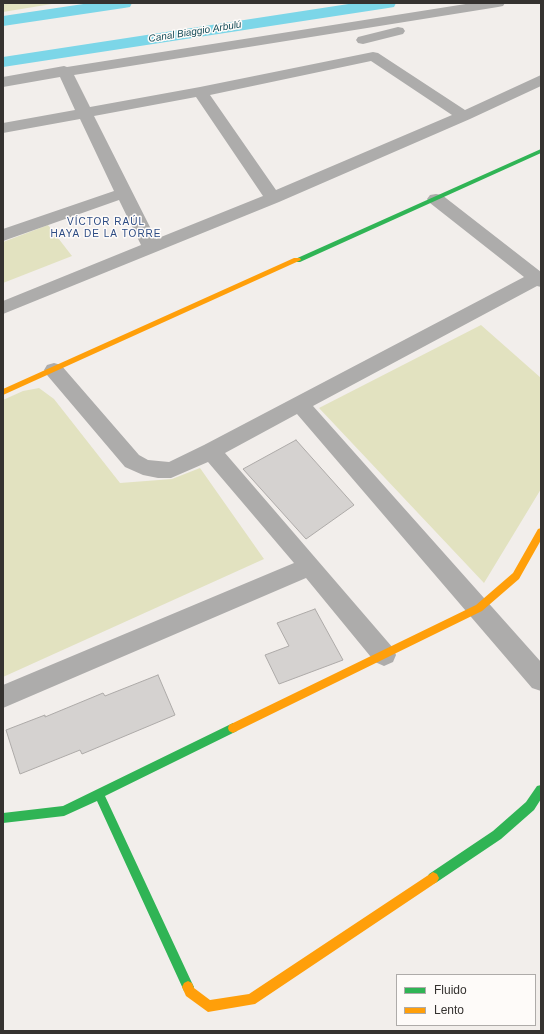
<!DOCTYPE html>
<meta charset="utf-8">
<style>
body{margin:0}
#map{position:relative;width:544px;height:1034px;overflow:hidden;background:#f2eeeb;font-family:Arial,sans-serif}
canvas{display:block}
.frame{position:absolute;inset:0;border:4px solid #353230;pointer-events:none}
.legend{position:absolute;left:396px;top:974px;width:140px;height:52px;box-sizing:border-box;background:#fefbf9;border:1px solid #aeaba9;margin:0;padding:5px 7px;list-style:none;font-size:12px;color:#353230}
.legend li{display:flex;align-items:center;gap:8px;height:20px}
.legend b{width:20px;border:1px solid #aeaba9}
</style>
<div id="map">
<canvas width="544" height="1034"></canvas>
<div class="frame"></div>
<ul class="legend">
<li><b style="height:5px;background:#30b455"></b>Fluido</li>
<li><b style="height:5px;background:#ff9f0a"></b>Lento</li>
</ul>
</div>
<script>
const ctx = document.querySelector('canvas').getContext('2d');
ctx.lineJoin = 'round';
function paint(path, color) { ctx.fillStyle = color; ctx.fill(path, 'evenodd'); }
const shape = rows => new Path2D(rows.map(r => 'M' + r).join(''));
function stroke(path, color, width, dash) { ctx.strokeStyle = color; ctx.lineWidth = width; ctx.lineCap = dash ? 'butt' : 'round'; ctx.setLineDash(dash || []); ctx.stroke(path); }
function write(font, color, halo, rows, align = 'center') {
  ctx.font = font + ' Arial,sans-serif'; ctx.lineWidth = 3; ctx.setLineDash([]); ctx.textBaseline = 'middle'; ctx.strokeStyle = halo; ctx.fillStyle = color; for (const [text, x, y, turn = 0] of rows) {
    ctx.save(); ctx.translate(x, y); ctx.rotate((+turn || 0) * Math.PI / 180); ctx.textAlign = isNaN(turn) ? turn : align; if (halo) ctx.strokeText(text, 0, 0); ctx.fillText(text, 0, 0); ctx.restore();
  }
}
paint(shape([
 [3,3,58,3,3,12],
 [48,225,72,256,3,283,3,242],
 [481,325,541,378,541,489,484,583,319,408],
 [39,388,54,399,120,483,172,479,200,468,264,559,3,677,3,400,23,391]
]), '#e2e2c0');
paint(shape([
 [90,3,132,3,130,7,124,8,3,26,3,16,90,3],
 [355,3,396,3,394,7,388,8,3,67,3,57,355,3]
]), '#7cd6e8');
const building = shape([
 [296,440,354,505,306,539,243,469,296,440],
 [315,609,343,660,279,684,265,655,289,646,277,623,315,609],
 [158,675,175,715,82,754,80,750,20,774,6,730,45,715,45,717,103,693,105,696,158,675]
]);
paint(building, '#d5d2d0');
stroke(building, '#adaaa8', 1);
paint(shape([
 [472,3,505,3,503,6,498,7,74,75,90,107,200,87,373,52,378,53,465,110,541,75,541,86,470,119,279,202,3,314,3,301,141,245,119,200,3,241,3,229,114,191,80,119,3,133,3,123,75,110,60,77,3,87,3,77,64,66,67,67,472,3],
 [371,61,452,115,276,190,210,95,371,61],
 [196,97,263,196,156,239,94,116,196,97],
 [398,27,403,28,405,31,403,34,363,44,358,43,356,40,358,37,398,27],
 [436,194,442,195,541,272,541,287,537,286,313,406,541,662,541,691,532,688,297,414,225,453,393,648,396,655,393,662,384,666,375,662,306,578,3,708,3,685,294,563,208,462,171,478,158,478,143,475,125,467,47,375,44,370,47,365,54,363,61,365,139,455,148,460,169,462,204,445,524,277,430,203,427,199,430,195,436,194]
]), '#adacab');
paint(shape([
 [541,149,541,153,300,262,294,262,293,260,541,149],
 [233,723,237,725,238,728,237,731,105,796,192,983,194,987,192,991,188,993,184,991,97,801,64,816,3,823,3,813,63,806,233,723],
 [541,785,541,799,534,810,501,839,437,882,433,884,429,882,427,878,429,874,493,831,526,802,537,786,541,785]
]), '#30b455');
paint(shape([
 [294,258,300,258,301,260,3,395,3,389,294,258],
 [541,528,541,540,519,579,482,611,237,731,233,733,229,731,228,728,229,725,476,605,513,573,538,529,541,528],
 [433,872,437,874,439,878,437,882,255,1004,208,1012,186,996,182,987,184,983,188,981,192,983,194,988,210,1000,249,994,433,872]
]), '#ff9f0a');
write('italic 10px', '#144c58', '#fefbf9', [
 ["Canal Biaggio Arbulú",195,32,-9]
]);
ctx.letterSpacing = '1px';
write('10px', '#2c4b83', '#fefbf9', [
 ["VÍCTOR RAÚL",106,222],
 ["HAYA DE LA TORRE",106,234]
]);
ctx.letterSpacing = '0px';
</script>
